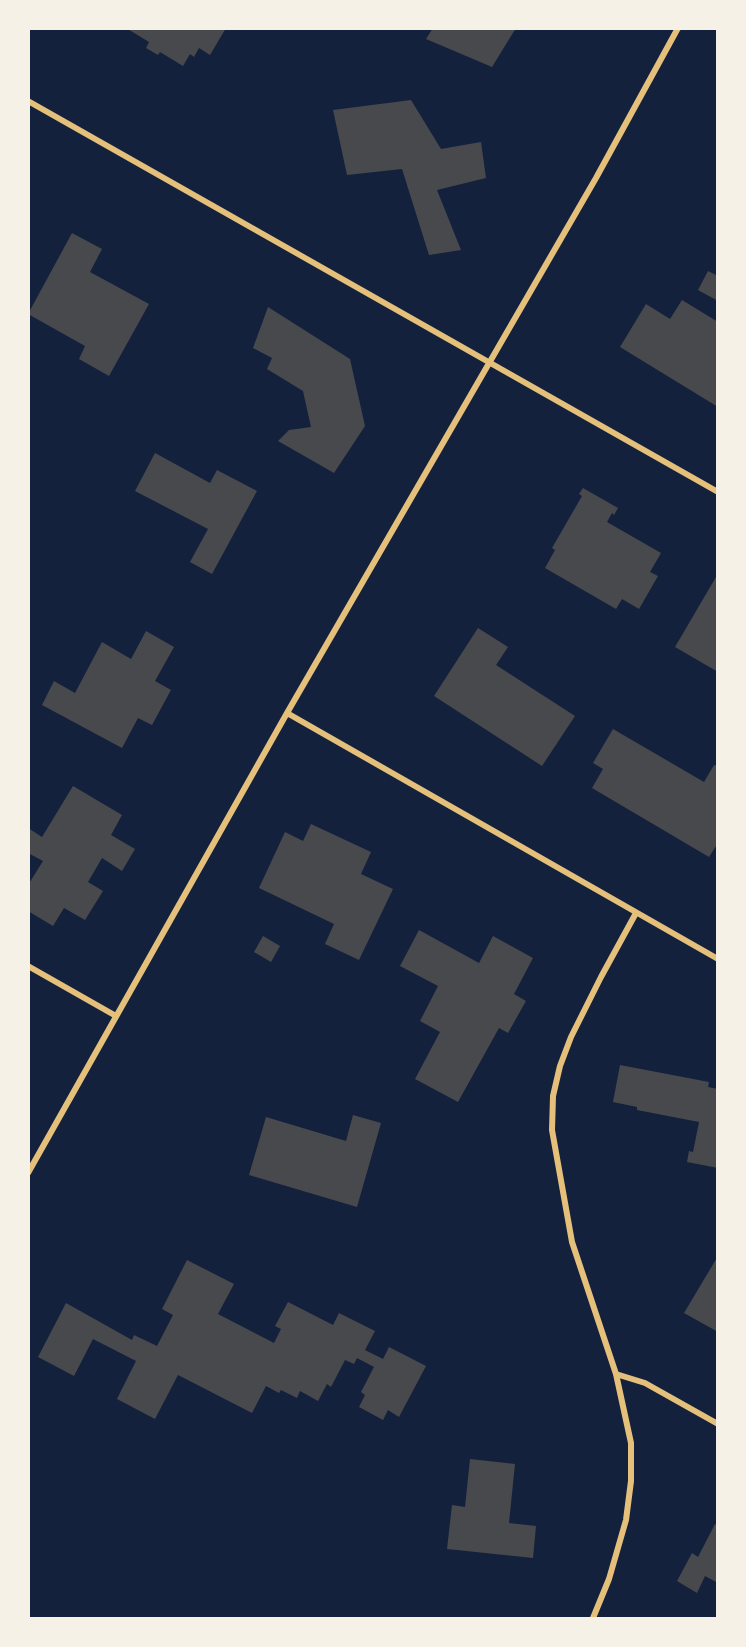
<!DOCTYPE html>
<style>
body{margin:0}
#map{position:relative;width:746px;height:1647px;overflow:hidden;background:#14213d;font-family:Poppins,sans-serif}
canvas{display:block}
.frame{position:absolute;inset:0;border:30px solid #f6f1e7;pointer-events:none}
</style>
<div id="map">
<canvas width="746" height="1647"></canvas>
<div class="frame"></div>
</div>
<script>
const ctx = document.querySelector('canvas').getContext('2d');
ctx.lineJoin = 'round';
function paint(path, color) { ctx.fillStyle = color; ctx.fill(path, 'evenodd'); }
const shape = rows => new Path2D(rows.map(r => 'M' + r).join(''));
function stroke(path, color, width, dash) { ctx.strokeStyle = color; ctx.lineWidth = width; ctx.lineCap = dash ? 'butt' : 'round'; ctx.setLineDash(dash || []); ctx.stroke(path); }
paint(shape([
 [126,28,226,28,210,55,199,48,194,57,190,54,183,66,160,52,158,55,146,48,149,42],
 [433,28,516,28,492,67,426,39],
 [411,100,441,149,481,142,486,178,437,190,461,250,429,255,402,169,347,175,333,110],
 [72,233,102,249,90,272,149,304,109,376,79,359,85,346,28,314],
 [708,271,718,276,718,301,698,290],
 [682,300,718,322,718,407,620,347,646,304,670,319],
 [268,307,350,359,365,426,334,473,278,441,289,430,311,427,303,391,267,369,272,358,253,348],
 [155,453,210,483,217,470,257,491,212,574,190,562,208,529,135,491],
 [583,488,618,508,614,515,612,513,607,522,661,553,650,572,658,576,639,609,622,599,616,609,545,568,555,550,552,548,582,496,579,494],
 [716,577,718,578,718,672,675,647],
 [478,628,508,647,496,665,575,716,542,766,434,696],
 [146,631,174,647,155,681,171,690,152,725,138,718,122,748,42,705,54,681,75,693,102,642,131,659],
 [613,729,704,782,714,765,718,766,718,843,709,857,592,788,603,769,593,763],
 [73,786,122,815,111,835,135,849,122,871,102,858,88,882,103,891,85,920,64,908,53,926,28,911,28,885,43,861,28,853,28,828,42,837],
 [311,824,371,852,361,874,393,889,359,960,325,944,334,924,259,888,285,832,303,841],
 [419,930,479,963,493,936,533,958,514,994,526,1001,508,1033,499,1028,458,1102,415,1079,440,1032,420,1021,438,986,400,966],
 [263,936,280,946,271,962,254,952],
 [620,1065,709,1082,708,1087,718,1089,718,1168,687,1162,689,1151,693,1152,699,1122,637,1110,637,1107,613,1102],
 [353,1115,381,1123,357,1207,249,1175,266,1117,346,1141],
 [718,1256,718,1332,684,1313],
 [187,1260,234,1284,218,1314,274,1343,281,1329,275,1326,288,1302,333,1325,339,1313,375,1331,365,1350,383,1359,389,1347,426,1366,399,1417,388,1410,383,1420,359,1407,365,1395,361,1392,374,1367,357,1358,354,1364,345,1360,331,1387,327,1384,318,1401,300,1391,297,1398,281,1390,279,1393,266,1386,252,1413,178,1375,155,1419,117,1399,136,1361,93,1339,74,1376,38,1357,66,1303,132,1340,134,1335,157,1346,173,1315,162,1309],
 [470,1459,515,1464,509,1523,536,1526,533,1558,447,1549,452,1505,465,1507],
 [715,1524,718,1526,718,1583,705,1576,697,1593,677,1581,692,1553,698,1557]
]), '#48494c');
stroke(shape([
 [28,101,718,492],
 [287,713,718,959],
 [28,966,116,1016],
 [28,1173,287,713,596,178,678,28],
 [616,1374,645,1383,718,1424],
 [593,1618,609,1579,626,1520,631,1481,631,1443,616,1374,572,1242,552,1130,553,1096,560,1066,571,1037,601,977,636,913]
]), '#e5c07b', 6);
</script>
